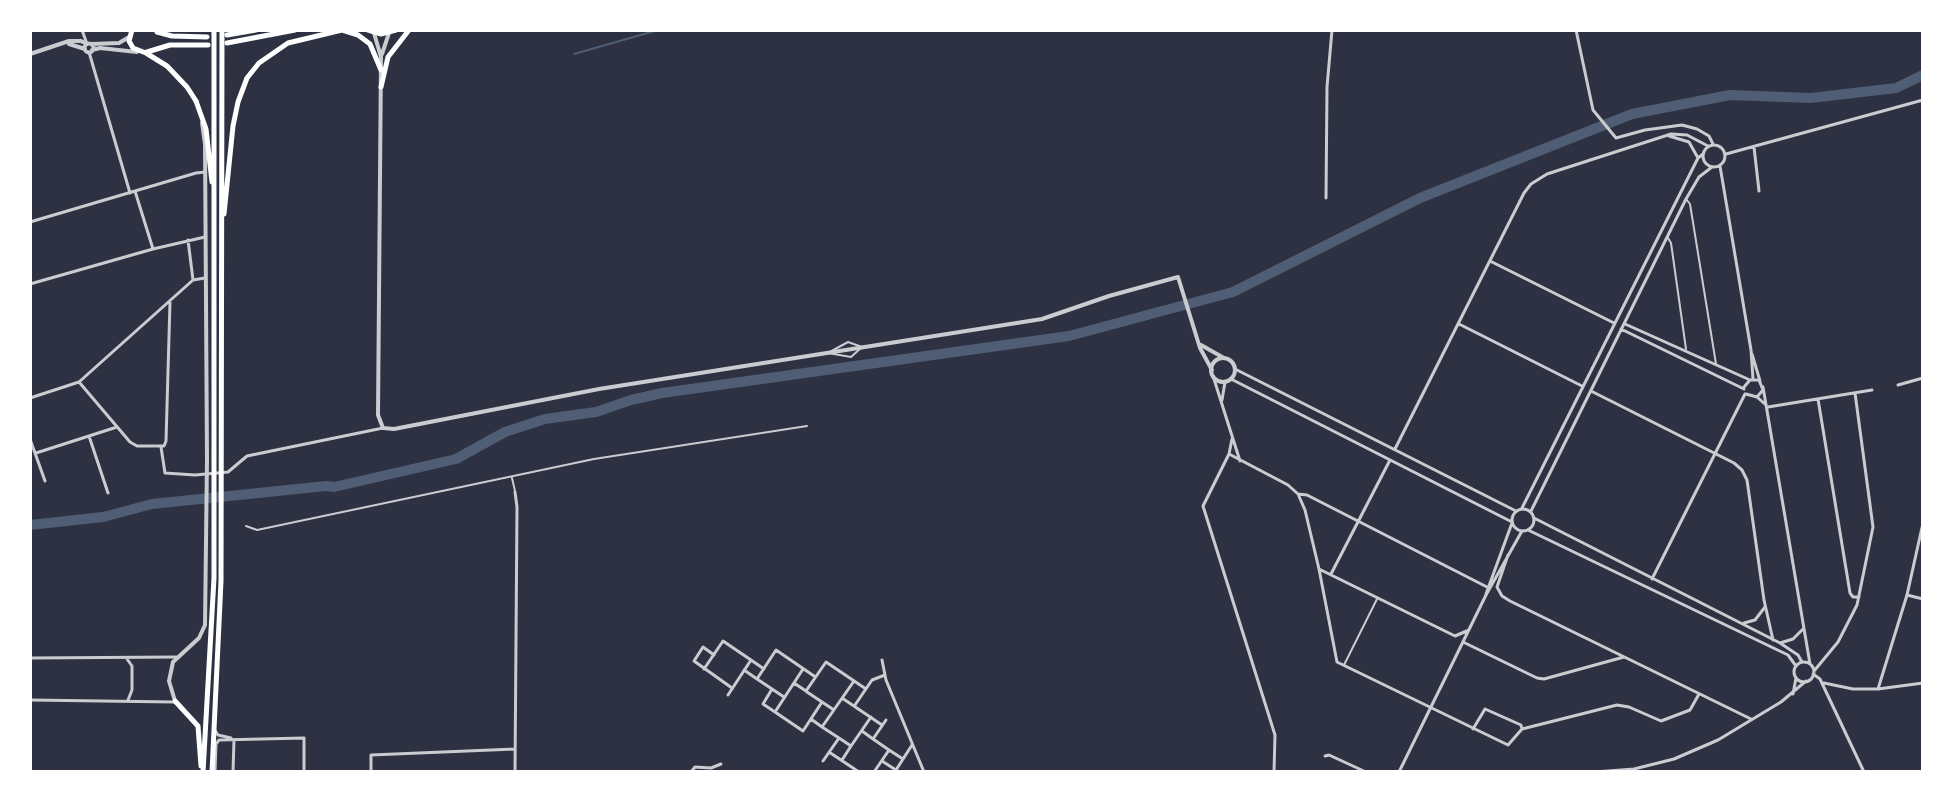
<!DOCTYPE html>
<style>
body{margin:0}
#map{position:relative;width:1953px;height:802px;overflow:hidden;background:#2d3142;font-family:Montserrat,sans-serif}
canvas{display:block}
.frame{position:absolute;inset:0;border:32px solid #fff;pointer-events:none}
</style>
<div id="map">
<canvas width="1953" height="802"></canvas>
<div class="frame"></div>
</div>
<script>
const ctx = document.querySelector('canvas').getContext('2d');
ctx.lineJoin = 'round';
const shape = rows => new Path2D(rows.map(r => 'M' + r).join(''));
function stroke(path, color, width, dash) { ctx.strokeStyle = color; ctx.lineWidth = width; ctx.lineCap = dash ? 'butt' : 'round'; ctx.setLineDash(dash || []); ctx.stroke(path); }
stroke(shape([
 [574,54,658,30]
]), '#4f5d75', 2);
stroke(shape([
 [30,525,103,517,152,504,326,486,334,487,456,459,505,432,545,419,596,412,631,400,662,393,1069,336,1233,292,1420,198,1632,114,1730,95,1811,98,1896,88,1923,75]
]), '#4f5d75', 10);
stroke(shape([
 [1686,199,1690,204,1716,364],
 [1668,238,1671,243,1686,349],
 [848,342,862,347,851,357,828,353,848,342],
 [1344,665,1377,599]
]), '#caccd0', 2);
stroke(shape([
 [512,478,515,491],
 [246,526,257,530,594,459,807,426]
]), '#caccd0', 2);
stroke(shape([
 [82,30,87,44],
 [1576,30,1593,110,1616,138,1645,130,1682,125,1697,129,1709,136,1713,144],
 [89,52,130,193],
 [1669,136,1689,142,1698,158],
 '1703 156a11 11 0 1 1 22 0a11 11 0 1 1-22 0Z',
 [1754,147,1759,191],
 [1726,154,1923,100],
 [1720,166,1751,350,1753,379],
 [135,191,153,249],
 [1326,198,1327,87,1332,30],
 [30,222,196,173,205,172],
 [188,240,193,280],
 [1490,261,1614,323],
 [30,284,153,249,205,237],
 [1459,324,1582,386],
 [1625,324,1750,380],
 [1621,329,1744,389],
 [1752,354,1760,381],
 [1235,369,1516,511],
 [1213,376,1240,461],
 [1231,379,1512,522],
 [79,382,130,442,137,446,164,446,166,441,170,302],
 [1898,385,1923,378],
 [1744,387,1750,380,1759,380,1763,390,1757,397],
 [1763,387,1810,664],
 [1591,391,1734,463,1742,470,1747,480,1764,600,1773,640],
 [1746,394,1757,397,1766,405],
 [30,398,79,382,193,280,205,278],
 [1818,399,1850,593,1853,597,1859,597],
 [1222,400,1225,382],
 [1768,407,1872,390],
 [89,436,108,493],
 [30,439,45,481],
 [1232,439,1229,454,1203,506,1275,735,1274,772],
 [161,447,165,473,195,475,228,472,247,456,383,428],
 [1395,449,1524,193,1531,184,1547,174,1671,134,1687,135,1708,146],
 [36,453,117,427],
 [1229,454,1288,485,1298,494,1305,510,1319,569,1337,662,1508,745,1522,729],
 [1298,494,1307,495,1487,587],
 [1522,508,1698,158,1703,154],
 '1512 520a11 11 0 1 1 22 0a11 11 0 1 1-22 0Z',
 [1531,511,1686,199,1699,177,1712,167],
 [1534,518,1780,643,1798,655,1802,662],
 [1528,530,1788,655,1796,666],
 [1508,555,1497,587,1502,596,1510,601,1751,719],
 [1319,569,1455,636,1469,630],
 [1331,574,1390,460],
 [1652,579,1745,394],
 [1486,594,1512,523],
 [1907,595,1923,599],
 [1744,623,1755,620,1765,607],
 [1463,642,1537,678,1544,679,1624,657],
 [1780,643,1793,639,1803,629],
 [714,655,703,647,694,661,732,688],
 [30,658,176,657],
 [127,659,132,666,132,690,128,700],
 [882,660,886,680,924,772],
 '1794 672a10 10 0 1 1 20 0a10 10 0 1 1-20 0Z',
 [704,669,723,641,751,660],
 [744,670,757,679,776,650,814,676],
 [1814,671,1838,642,1857,605,1873,527,1855,393],
 [1813,674,1820,679,1864,772],
 [757,679,784,697],
 [794,683,806,691,826,662,866,689],
 [1824,683,1853,689,1878,689,1923,683],
 [772,689,763,704,775,712,803,669],
 [1878,689,1907,595,1923,523],
 [807,692,834,710],
 [1793,694,1796,678],
 [728,695,751,660,764,669],
 [842,698,882,725],
 [30,700,174,702],
 [855,705,872,680,885,675],
 [775,712,803,731,822,702],
 [811,719,822,727,854,681],
 [822,727,839,738],
 [214,729,218,735,231,738],
 [1473,729,1485,709,1521,725,1522,729],
 [1522,729,1617,705,1629,707,1661,721,1690,710,1699,694],
 [862,731,873,739,886,720],
 [873,739,889,750],
 [851,746,871,717],
 [829,752,859,772],
 [1325,756,1329,755,1366,772],
 [823,761,839,738,851,746,842,760],
 [882,761,899,772],
 [896,770,912,745],
 [215,772,216,744,219,740,304,738,304,772],
 [233,772,234,740],
 [371,772,371,755,515,749],
 [515,772,517,507,515,492],
 [691,772,695,767,711,768,721,764],
 [874,772,889,750,903,759],
 [1399,772,1486,595,1522,531],
 [1595,772,1634,769,1674,759,1718,740,1781,702,1806,681]
]), '#caccd0', 3);
stroke(shape([
 [374,33,381,57,378,415,383,428,394,429,599,389,1042,319,1109,296,1178,277,1200,348,1212,370],
 '84.5 48a4.5 4.5 0 1 1 9 0a4.5 4.5 0 1 1-9 0Z',
 [69,44,85,49],
 [91,44,119,43,129,37],
 [92,50,100,48,137,52],
 [30,54,69,41,81,41,87,44],
 [382,54,389,33],
 [1201,345,1224,358],
 '1211 370a12 12 0 1 1 24 0a12 12 0 1 1-24 0Z',
 [175,701,169,681,173,662,199,638,205,625,207,459,205,144,202,123]
]), '#caccd0', 4);
stroke(shape([
 [132,30,129,41,133,48,146,53,167,66,187,87,196,101],
 [368,30,381,34,396,30],
 [157,32,172,36,207,37],
 [227,35,256,30],
 [227,43,295,30],
 [147,52,170,45,208,45],
 [381,87,388,57,409,30]
]), '#fff', 5);
stroke(shape([
 [342,30,358,35,370,44,381,70],
 [196,101,206,129,212,182],
 [224,214,233,126,238,102,247,78,259,63,288,43,342,30],
 [175,701,198,726,201,766],
 [203,772,214,578,214,30],
 [212,772,221,581,222,30]
]), '#fff', 5);
</script>
